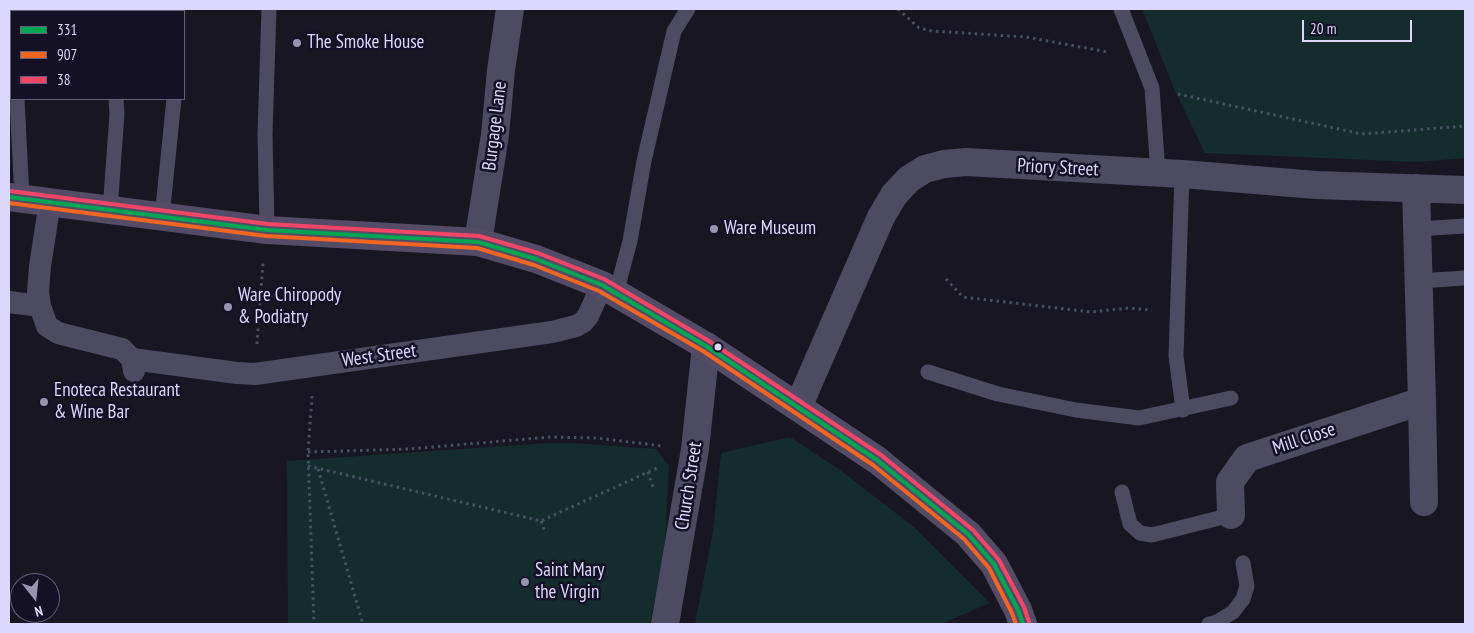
<!DOCTYPE html>
<style>
body{margin:0}
#map{position:relative;width:1474px;height:633px;overflow:hidden;background:#181621;font-family:"PT Sans Narrow",sans-serif}
canvas{display:block}
.frame{position:absolute;inset:0;border:10px solid #dcd8fd;pointer-events:none}
.legend{position:absolute;left:10px;top:10px;width:175px;height:90px;box-sizing:border-box;background:#141126;border:1px solid #64617c;margin:0;padding:6px 9px;list-style:none;font-size:15px;color:#dcd8fd}
.legend li{display:flex;align-items:center;gap:10px;height:25px}
.legend b{width:25px;border:1px solid #64617c}
.north{position:absolute;left:10px;top:573px;width:50px;height:50px;box-sizing:border-box;background:#141126;border:1px solid #64617c;border-radius:50%;rotate:164deg;font-size:14px;font-weight:700;line-height:20px;text-align:center;color:#dcd8fd}
.north::after{content:'';display:block;margin:auto;width:18px;height:22px;background:#9794b0;clip-path:polygon(50% 0,100% 100%,50% 72%,0 100%)}
.scale{position:absolute;left:1302px;top:20px;width:110px;height:22px;box-sizing:border-box;border:2px solid #dcd8fd;border-top:0;padding-left:6px;font-size:15px;line-height:18px;white-space:nowrap;color:#dcd8fd;-webkit-text-stroke:4px #141126;paint-order:stroke}
</style>
<div id="map">
<canvas width="1474" height="633"></canvas>
<div class="frame"></div>
<ul class="legend">
<li><b style="height:6px;background:#00a651"></b>331</li>
<li><b style="height:6px;background:#f26522"></b>907</li>
<li><b style="height:6px;background:#f34667"></b>38</li>
</ul>
<div class="north">N</div>
<div class="scale">20 m</div>
</div>
<script>
const ctx = document.querySelector('canvas').getContext('2d');
ctx.lineJoin = 'round';
function paint(path, color) { ctx.fillStyle = color; ctx.fill(path, 'evenodd'); }
const shape = rows => new Path2D(rows.map(r => 'M' + r).join(''));
function stroke(path, color, width, dash) { ctx.strokeStyle = color; ctx.lineWidth = width; ctx.lineCap = dash ? 'butt' : 'round'; ctx.setLineDash(dash || []); ctx.stroke(path); }
function write(font, color, halo, rows, align = 'center') {
  ctx.font = font + ' "PT Sans Narrow",sans-serif'; ctx.lineWidth = 5; ctx.setLineDash([]); ctx.textBaseline = 'middle'; ctx.strokeStyle = halo; ctx.fillStyle = color; for (const [text, x, y, turn = 0] of rows) {
    ctx.save(); ctx.translate(x, y); ctx.rotate((+turn || 0) * Math.PI / 180); ctx.textAlign = isNaN(turn) ? turn : align; if (halo) ctx.strokeText(text, 0, 0); ctx.fillText(text, 0, 0); ctx.restore();
  }
}
paint(shape([
 [1142,9,1465,9,1465,158,1417,162,1205,153,1175,91],
 [790,437,840,470,914,527,990,603,941,624,695,624,713,531,721,453],
 [548,443,575,443,656,449,669,466,665,544,650,624,288,624,287,461]
]), '#152c2d');
stroke(shape([
 [898,9,919,28,932,31,1026,37,1108,52],
 [1178,94,1362,134,1465,126],
 [946,279,963,297,1091,312,1128,308,1152,310],
 [257,344,263,263],
 [312,396,308,452,314,624],
 [308,452,409,449,550,437,596,438,663,446],
 [308,466,541,521,659,467],
 [318,469,363,624],
 [648,472,654,490],
 [541,521,545,533]
]), '#46525f', 3, [2.5, 4]);
stroke(shape([
 [13,9,13,11],
 [113,9,113,11],
 [174,9,174,11],
 [1121,9,1152,88,1158,173],
 [17,99,22,198],
 [1182,174,1176,356,1183,410],
 [110,210,117,114,116,99],
 [162,217,174,99],
 [1417,229,1465,226],
 [267,230,265,134,269,9],
 [1419,281,1465,278],
 [616,293,630,241,644,161,674,31,688,9],
 [928,372,998,394,1076,410,1139,418,1231,398],
 [1122,492,1130,524,1140,533,1152,535,1231,515,1233,520],
 [1209,624,1217,622,1233,612,1243,599,1247,586,1243,563]
]), '#4c4b62', 15);
stroke(shape([
 [50,202,40,266,38,292,40,306,47,326,58,333,122,349,132,359,134,371],
 [9,302,40,306],
 [132,359,237,373,255,374,552,332,576,326,583,322,588,316,602,285]
]), '#4c4b62', 22);
stroke(shape([
 [478,242,495,135,501,70,510,9],
 [1422,401,1424,502],
 [798,407,881,217,894,195,909,179,925,169,944,164,966,162,1182,174,1316,185,1465,190],
 [1231,515,1230,482,1247,458,1422,401,1416,188],
 [665,624,695,449,706,346]
]), '#4c4b62', 28);
stroke(shape([
 [9,197,267,230,478,242,536,259,602,285,706,346,877,460,968,534,994,564,1018,610,1023,624]
]), '#544c66', 28);
stroke(shape([
 [9,197,267,230,478,242,536,259,602,285,706,346,877,460,968,534,994,564,1018,610,1023,624]
]), '#00a651', 4);
stroke(shape([
 [9,203,266,236,477,248,534,265,599,291,703,351,873,465,964,539,989,568,1012,613,1016,624]
]), '#f26522', 4);
stroke(shape([
 [10,191,268,224,479,236,538,253,604,279,709,341,881,455,973,530,999,560,1024,607,1029,622]
]), '#f34667', 4);
for (const [x, y, r, color] of [
 [297,43,5,"#9794b0"],
 [714,229,5,"#9794b0"],
 [228,307,5,"#9794b0"],
 [718,347,4.5,"#dcd8fd"],
 [44,402,5,"#9794b0"],
 [525,582,5,"#9794b0"]
]) { const dot = new Path2D(); dot.arc(x, y, r, 0, 2 * Math.PI); ctx.fillStyle = color; ctx.fill(dot); stroke(dot, '#141126', 2); }
write('19px', '#dcd8fd', '#141126', [
 ["The Smoke House",307,43],
 ["Ware Museum",724,229],
 ["Ware Chiropody",238,296],
 ["& Podiatry",238,318],
 ["Enoteca Restaurant",54,391],
 ["& Wine Bar",54,413],
 ["Saint Mary",535,571],
 ["the Virgin",535,593]
], 'left');
write('19px', '#dcd8fd', '#141126', [
 ["Burgage Lane",495,126,-83],
 ["Priory Street",1058,168,3],
 ["West Street",379,356,-8],
 ["Mill Close",1304,439,-18],
 ["Church Street",689,486,-81]
]);
</script>
